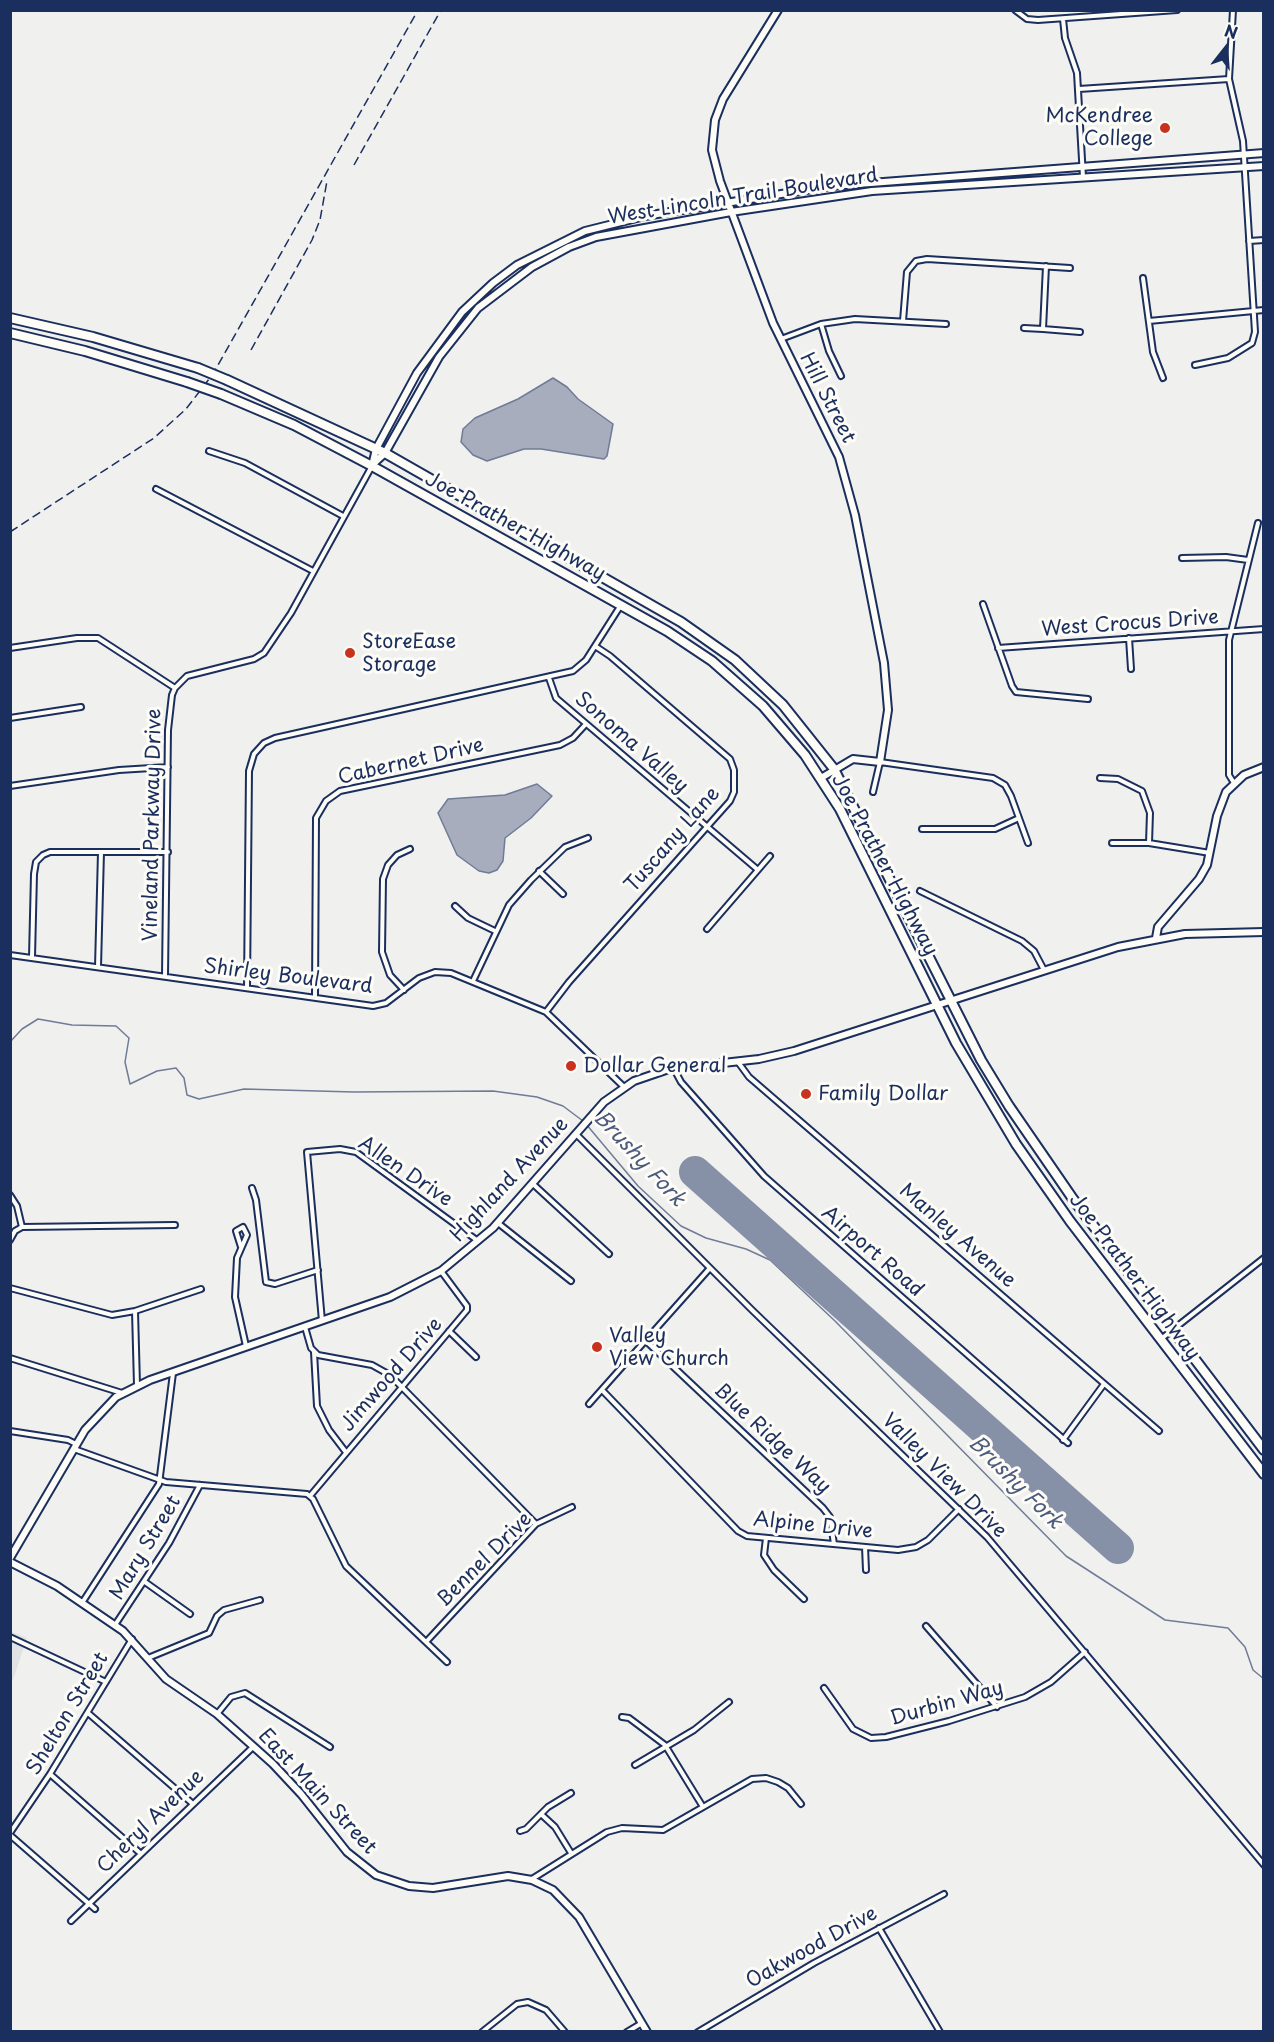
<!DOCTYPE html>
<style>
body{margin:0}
#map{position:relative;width:1274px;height:2042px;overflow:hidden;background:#f0f0ee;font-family:"Playpen Sans",sans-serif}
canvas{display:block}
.frame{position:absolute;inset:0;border:12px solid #1b2f5e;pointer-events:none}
.north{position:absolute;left:1196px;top:18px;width:60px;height:60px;-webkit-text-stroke:4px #fdfcf7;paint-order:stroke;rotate:17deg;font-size:16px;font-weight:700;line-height:24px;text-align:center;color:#1b2f5e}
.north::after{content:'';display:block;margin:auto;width:21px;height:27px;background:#1b2f5e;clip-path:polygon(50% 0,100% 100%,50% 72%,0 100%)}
</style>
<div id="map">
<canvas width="1274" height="2042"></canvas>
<div class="frame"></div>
<div class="north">N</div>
</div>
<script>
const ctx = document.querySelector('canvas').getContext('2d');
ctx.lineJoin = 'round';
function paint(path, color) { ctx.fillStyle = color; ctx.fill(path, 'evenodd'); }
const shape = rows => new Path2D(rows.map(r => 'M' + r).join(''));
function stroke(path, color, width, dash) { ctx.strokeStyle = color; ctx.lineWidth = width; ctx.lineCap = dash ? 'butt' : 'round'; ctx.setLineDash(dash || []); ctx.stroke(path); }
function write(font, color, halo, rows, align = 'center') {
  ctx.font = font + ' "Playpen Sans",sans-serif'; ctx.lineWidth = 6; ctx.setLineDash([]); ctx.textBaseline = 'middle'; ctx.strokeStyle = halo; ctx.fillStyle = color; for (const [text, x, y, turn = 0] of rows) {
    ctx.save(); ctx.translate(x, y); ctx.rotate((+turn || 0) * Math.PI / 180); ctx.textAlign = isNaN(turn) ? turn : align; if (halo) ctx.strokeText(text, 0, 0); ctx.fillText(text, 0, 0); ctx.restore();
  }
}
paint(shape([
 [10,1631,27,1638,13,1680,11,1680]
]), '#e0e2e3');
const water = shape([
 [553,378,567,387,578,399,613,424,607,456,604,459,541,449,524,449,487,461,473,455,461,442,463,429,475,418,518,399,553,378],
 [537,784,552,796,531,818,505,838,503,861,497,870,489,873,479,871,457,855,438,813,448,799,505,795,537,784]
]);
paint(water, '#a7adbd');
stroke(water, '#6f7b97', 1.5);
stroke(shape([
 [10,1042,22,1029,38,1019,72,1025,116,1026,129,1038,125,1062,130,1084,157,1071,176,1068,184,1078,187,1095,199,1099,244,1089,354,1092,493,1091,537,1097,563,1106,583,1121],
 [586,1124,638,1186,681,1226,706,1238,746,1249,770,1260,835,1321,1066,1556,1165,1620,1228,1628,1245,1647,1253,1670,1264,1679]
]), '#6f7b97', 1.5);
stroke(shape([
 [695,1172,1118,1548]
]), '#8690a6', 32);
const street = shape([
 [1015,10,1027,19,1038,20,1177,10],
 [1063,19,1065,38,1077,73,1083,177],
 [1079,89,1229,79],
 [1249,241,1264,240],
 [1143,278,1153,352,1163,378],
 [903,321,907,272,916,261,927,259,1070,268],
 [1149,321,1264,310],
 [821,324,829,351,841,376],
 [1024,328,1043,329,1046,266],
 [1043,329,1080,332],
 [781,339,821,324,855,319,946,324],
 [1195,365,1228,358,1252,343,1255,332,1243,141,1229,79,1233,10],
 [209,451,245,463,343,516],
 [156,489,313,571],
 [1182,558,1226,557,1248,560],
 [983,604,1012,686,1016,692,1088,699],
 [1129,638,1131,669],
 [10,648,77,638,98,638,175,688],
 [998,648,1264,629],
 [549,678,556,698,758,870],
 [10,718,81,707],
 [1100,778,1118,779,1142,791,1150,813,1149,843],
 [1234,783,1229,775,1229,640,1258,523],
 [10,786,119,770,168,767],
 [873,792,880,762,993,778,1005,785,1011,796,1028,843],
 [922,829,995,829,1019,818],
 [1112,843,1149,843,1210,853],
 [539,871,563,894],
 [920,891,1022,941,1034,951,1044,970],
 [455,906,468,918,495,931],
 [707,929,770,856],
 [10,955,373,1006,386,1003,419,978,435,972,451,973,546,1012,624,1087],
 [32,957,34,874,36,862,43,855,50,852,168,852],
 [98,967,101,852],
 [165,976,168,730,172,695,175,688,187,676,254,659,264,653,291,613,372,466],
 [473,981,509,905,531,880,565,847,588,838],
 [247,988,249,771,254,754,264,743,275,738,573,671,586,660,621,605],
 [404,990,390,975,382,952,383,879,388,865,397,855,410,849],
 [315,997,316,818,326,801,340,791,560,745,573,738,586,724],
 [546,1012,569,982,730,801,734,792,734,770,730,759,610,656,595,646],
 [738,1062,749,1077,1159,1431],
 [674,1069,681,1082,764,1176,1068,1443],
 [576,1134,752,1310,987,1537,1264,1865],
 [533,1184,609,1254],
 [252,1188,256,1200,266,1282,275,1284,318,1270],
 [10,1195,17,1206,22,1227],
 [498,1223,571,1281],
 [10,1240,15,1231,22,1227,175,1225],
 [241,1247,236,1231,243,1227,247,1235,237,1258,235,1297,246,1346],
 [10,1288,112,1315,135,1311,201,1289],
 [135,1311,137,1385],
 [322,1321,307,1152,340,1149,356,1152,478,1241],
 [305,1327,311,1348,318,1355,372,1365,390,1375,536,1524],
 [449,1331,476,1357],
 [1161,1339,1264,1258],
 [646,1341,823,1508,830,1517,834,1544],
 [314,1352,317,1406,329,1430,345,1451],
 [10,1358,122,1393],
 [602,1390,738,1531,747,1536,898,1550,916,1547,928,1540,959,1509],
 [589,1404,710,1268],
 [10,1431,68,1440,76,1444],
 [1063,1440,1104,1384],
 [74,1449,166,1482,307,1494,313,1499,346,1566,447,1662],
 [310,1496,467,1310,467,1306,441,1271],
 [766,1538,764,1555,774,1570,804,1599],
 [865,1547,866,1570],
 [145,1582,190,1614],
 [82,1603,159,1484,173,1373],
 [115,1625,169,1543,200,1485],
 [926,1626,997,1707],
 [10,1637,106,1682],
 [426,1642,536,1524,572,1507],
 [148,1658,209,1633,217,1616,224,1610,260,1600],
 [824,1688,853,1729,871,1738,886,1737,949,1721,1025,1697,1051,1682,1085,1652],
 [88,1713,193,1804],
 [217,1714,231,1697,245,1693,330,1747],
 [622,1717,629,1718,665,1745,703,1807],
 [635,1765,694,1730,729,1702],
 [50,1774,140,1853],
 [542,1815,555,1827,571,1853],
 [520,1831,526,1829,548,1807,571,1793],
 [10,1833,50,1774,132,1639],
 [10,1835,95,1909],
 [532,1879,607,1832,622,1828,663,1830,752,1779,766,1778,778,1782,788,1788,801,1804],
 [71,1921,253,1747],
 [879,1928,940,2032],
 [482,2032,517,2004,528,2002,546,2010,565,2032],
 [627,2032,642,2023],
 [698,2032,814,1963,944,1894]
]);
const secondary = shape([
 [778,10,723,99,715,120,712,150,720,181,773,323,839,457,855,515,884,663,888,710,880,762,853,759,821,778],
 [372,465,385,453,439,357,478,308,532,267,569,247,596,237,731,212,872,191,1264,166],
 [372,466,376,449,417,373,462,312,493,283,517,265,585,231,645,216,831,186,1264,153],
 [1156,938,1158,927,1199,879,1207,865,1217,816,1226,792,1244,775,1264,767],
 [10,1558,85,1430,116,1397,150,1380,390,1297,441,1271,493,1228,604,1102,634,1081,669,1069,759,1059,794,1051,1118,947,1185,934,1264,932],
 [10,1562,57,1586,123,1631,166,1679,217,1714,273,1764,301,1794,347,1852,376,1875,409,1886,433,1888,508,1876,532,1880,553,1890,579,1917,647,2032]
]);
const highway = shape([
 [10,318,93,337,198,368],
 [10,333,85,351,187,382],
 [227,380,385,453,681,622,735,660,783,705,834,769,981,1060,1009,1106,1073,1199,1264,1450],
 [221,394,294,425,372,466,667,631,712,661,763,706,805,755,840,809,956,1043,1016,1144,1070,1221,1264,1474]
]);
stroke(street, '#1b2f5e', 8);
stroke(secondary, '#1b2f5e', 10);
stroke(highway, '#1b2f5e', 12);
stroke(street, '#fdfcf7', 4);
stroke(secondary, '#fdfcf7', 6);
stroke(highway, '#fdfcf7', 8);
stroke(shape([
 [354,165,441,10],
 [251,350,312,240,320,220,327,181],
 [10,532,154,438,186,409,213,374,418,10]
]), '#1b2f5e', 1.5, [9, 4.5]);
const highwayBridge = shape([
 [198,368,227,380],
 [187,382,221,394]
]);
stroke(highwayBridge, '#1b2f5e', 12, []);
stroke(highwayBridge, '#fdfcf7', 8);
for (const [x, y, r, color] of [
 [1165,128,6,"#c8321e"],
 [350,653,6,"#c8321e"],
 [571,1066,6,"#c8321e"],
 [806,1094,6,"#c8321e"],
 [597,1347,6,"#c8321e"]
]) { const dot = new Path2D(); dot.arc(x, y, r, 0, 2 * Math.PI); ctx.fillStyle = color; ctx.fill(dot); stroke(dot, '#fdfcf7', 2); }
write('20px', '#1b2f5e', '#fdfcf7', [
 ["McKendree",1153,116,"right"],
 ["College",1153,139,"right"],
 ["StoreEase",362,642],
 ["Storage",362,665],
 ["Dollar General",583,1066],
 ["Family Dollar",818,1094],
 ["Valley",609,1336],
 ["View Church",609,1359]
], 'left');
write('20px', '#1b2f5e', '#fdfcf7', [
 ["West Lincoln Trail Boulevard",743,197,-9],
 ["Hill Street",827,398,63],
 ["Joe Prather Highway",515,527,29],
 ["West Crocus Drive",1130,624,-4],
 ["Sonoma Valley",631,743,41],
 ["Cabernet Drive",411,762,-13],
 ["Vineland Parkway Drive",153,825,-89],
 ["Tuscany Lane",673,840,-49],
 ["Joe Prather Highway",884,865,62],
 ["Shirley Boulevard",288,977,7],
 ["Allen Drive",405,1172,34],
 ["Highland Avenue",510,1180,-47],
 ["Manley Avenue",957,1236,41],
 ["Airport Road",872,1252,41],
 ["Joe Prather Highway",1134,1277,53],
 ["Jimwood Drive",392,1375,-49],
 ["Blue Ridge Way",772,1439,43],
 ["Valley View Drive",944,1476,45],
 ["Alpine Drive",813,1526,6],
 ["Mary Street",146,1548,-59],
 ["Bennel Drive",485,1560,-45],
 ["Durbin Way",947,1704,-16],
 ["Shelton Street",68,1714,-59],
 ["East Main Street",317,1792,47],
 ["Cheryl Avenue",151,1822,-44],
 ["Oakwood Drive",812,1948,-29]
]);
write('italic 21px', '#4c5b7f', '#fdfcf7', [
 ["Brushy Fork",639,1159,47],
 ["Brushy Fork",1015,1483,45]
]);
</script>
